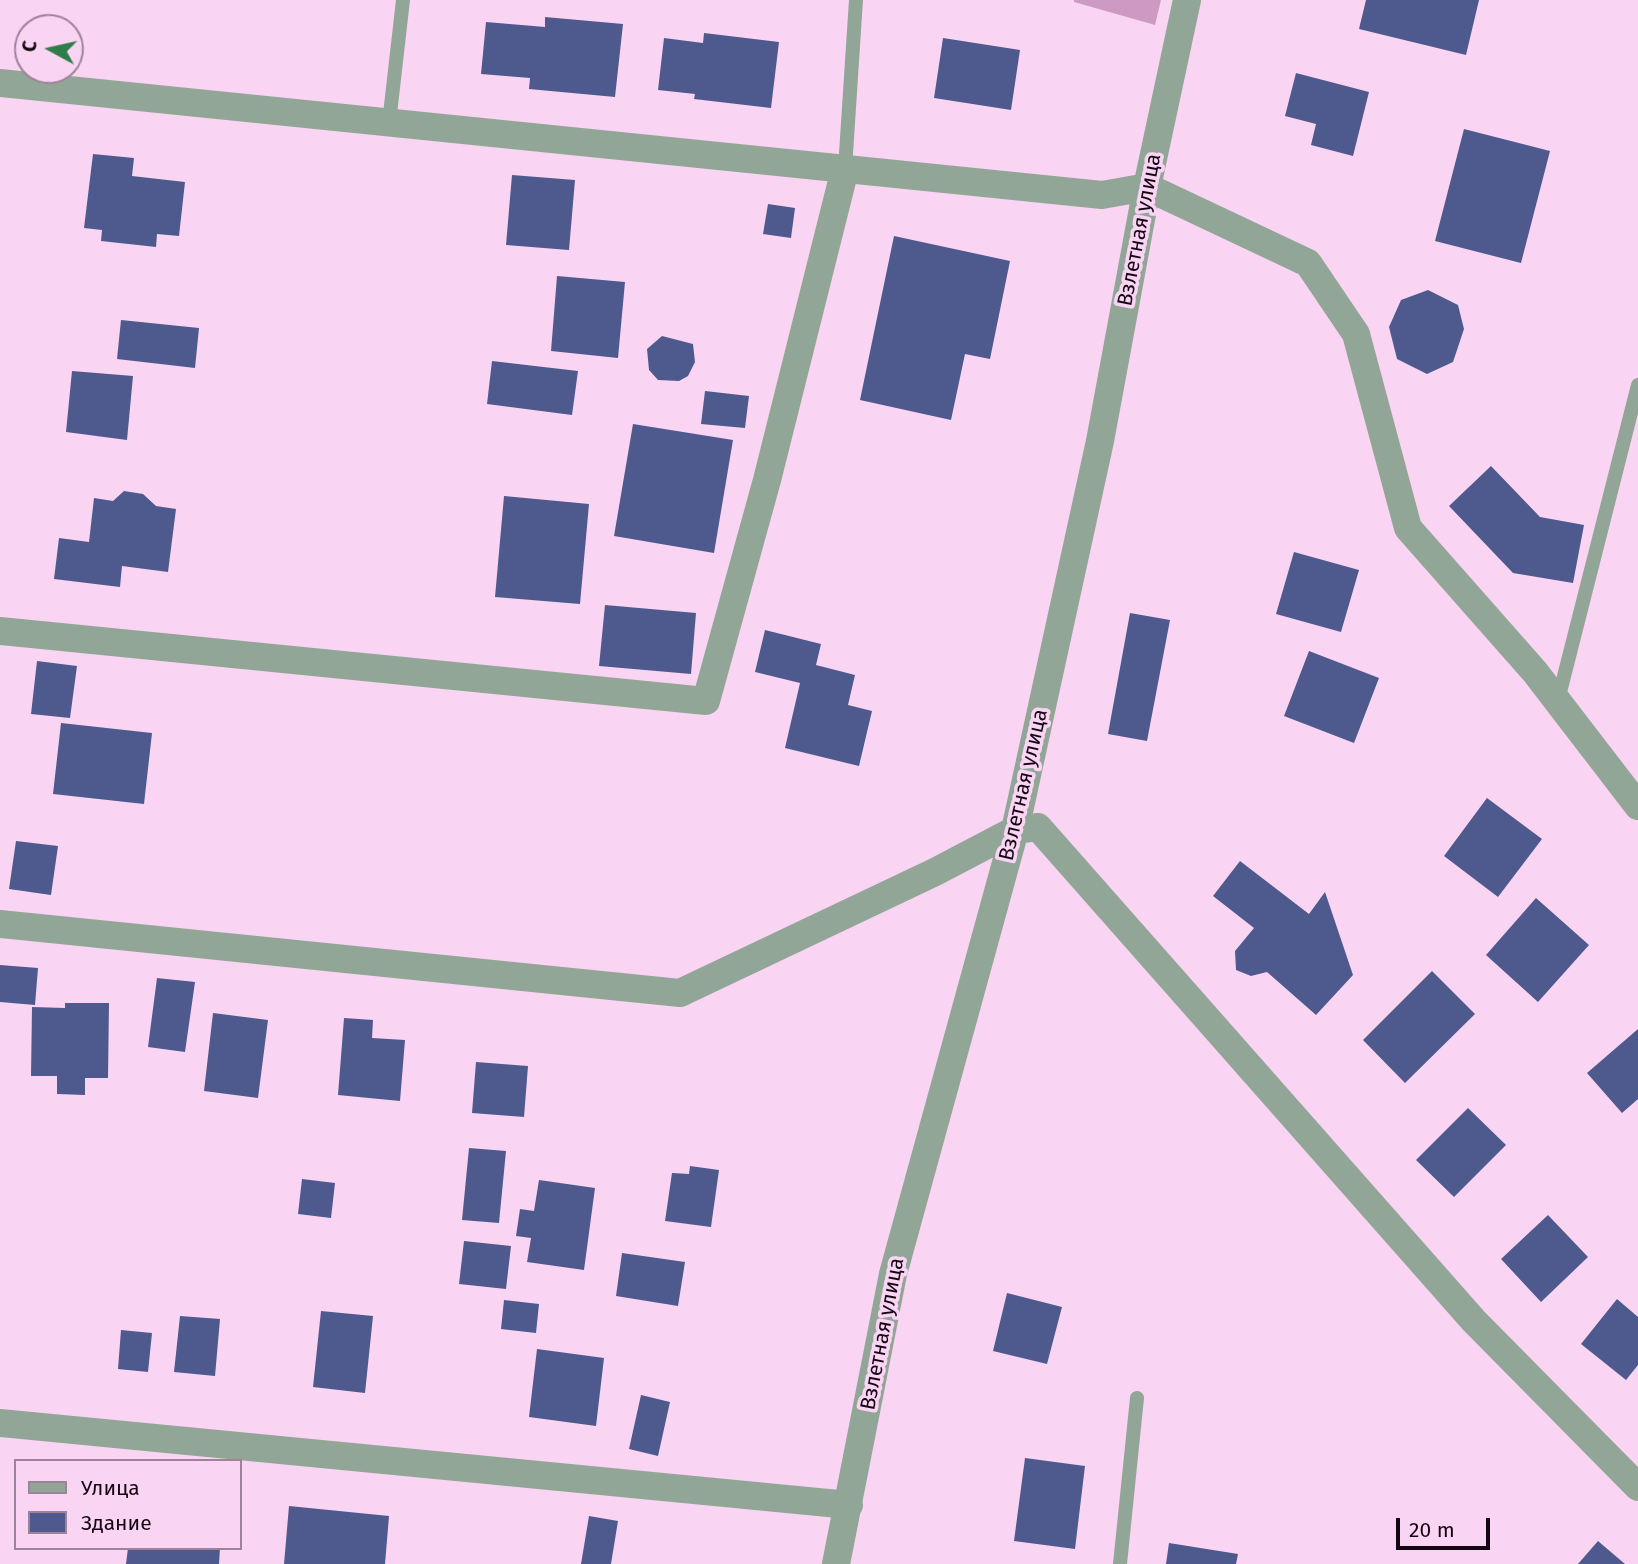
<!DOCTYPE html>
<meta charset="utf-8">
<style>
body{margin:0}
#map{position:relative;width:1638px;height:1564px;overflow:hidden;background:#fad5f3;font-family:"Fira Sans",sans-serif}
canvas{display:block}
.legend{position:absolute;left:14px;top:1459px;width:228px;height:91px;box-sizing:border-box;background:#fad5f3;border:2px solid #9e8299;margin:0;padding:9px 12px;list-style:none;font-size:21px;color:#150613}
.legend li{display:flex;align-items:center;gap:14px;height:35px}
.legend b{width:35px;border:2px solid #9e8299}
.north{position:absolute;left:14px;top:14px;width:70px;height:70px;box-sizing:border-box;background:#fad5f3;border:2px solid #9e8299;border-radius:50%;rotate:278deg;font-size:19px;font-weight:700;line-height:28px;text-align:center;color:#150613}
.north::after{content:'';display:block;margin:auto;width:24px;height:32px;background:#307d4c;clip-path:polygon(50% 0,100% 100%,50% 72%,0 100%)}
.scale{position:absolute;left:1396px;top:1518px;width:94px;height:32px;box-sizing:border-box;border:4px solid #150613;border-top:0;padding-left:9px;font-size:21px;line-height:24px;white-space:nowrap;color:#150613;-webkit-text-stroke:5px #fad5f3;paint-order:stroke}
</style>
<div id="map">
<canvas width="1638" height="1564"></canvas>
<ul class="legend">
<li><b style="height:9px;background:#92a697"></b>Улица</li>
<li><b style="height:19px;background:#4e5a8d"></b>Здание</li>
</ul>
<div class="north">С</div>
<div class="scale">20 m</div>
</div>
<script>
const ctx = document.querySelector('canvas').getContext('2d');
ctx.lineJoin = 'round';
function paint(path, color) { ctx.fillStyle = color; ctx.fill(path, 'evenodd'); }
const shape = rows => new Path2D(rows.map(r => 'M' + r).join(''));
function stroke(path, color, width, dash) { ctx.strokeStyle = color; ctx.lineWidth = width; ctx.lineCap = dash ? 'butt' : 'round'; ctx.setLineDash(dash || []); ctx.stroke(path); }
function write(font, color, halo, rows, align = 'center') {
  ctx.font = font + ' "Fira Sans",sans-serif'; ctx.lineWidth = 7; ctx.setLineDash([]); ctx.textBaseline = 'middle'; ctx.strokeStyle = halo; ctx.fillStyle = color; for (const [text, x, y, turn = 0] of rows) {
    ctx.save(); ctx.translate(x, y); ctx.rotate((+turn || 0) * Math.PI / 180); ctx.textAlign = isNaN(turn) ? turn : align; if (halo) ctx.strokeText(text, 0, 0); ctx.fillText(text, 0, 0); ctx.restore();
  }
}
paint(shape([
 [1074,0,1161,0,1155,25,1074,2]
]), '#cd9ac4');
paint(shape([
 [1366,0,1479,0,1466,55,1359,29],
 [545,17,623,24,615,97,529,89,530,78,481,74,486,22,545,27],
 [704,33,779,42,771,108,694,99,695,94,658,90,664,38,703,43],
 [943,38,1020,50,1011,110,934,98],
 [1296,73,1369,92,1353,156,1311,145,1316,124,1285,116],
 [1464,129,1550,151,1521,263,1435,241],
 [93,154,134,158,132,176,185,182,179,236,157,234,156,247,101,241,102,230,84,228],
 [512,175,575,180,569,250,506,245],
 [768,204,795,208,791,238,763,234],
 [894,236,1010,261,990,359,965,354,951,420,860,400],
 [557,276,625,282,618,358,551,351],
 [1428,290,1458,305,1464,329,1453,362,1427,374,1397,359,1389,327,1401,300],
 [121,320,199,328,195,368,117,359],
 [662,336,693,344,695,362,688,376,679,381,658,380,649,370,647,349],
 [492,361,578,371,572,415,487,404],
 [72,371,133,376,127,440,66,432],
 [705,391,749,396,745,428,701,424],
 [633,424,733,440,714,553,614,536],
 [1491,466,1540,517,1584,525,1573,583,1513,573,1449,506],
 [124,491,143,494,156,506,176,509,168,572,122,566,120,587,54,579,59,538,89,542,94,498,113,501],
 [504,496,589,504,580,604,495,597],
 [1294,552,1359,570,1341,632,1276,614],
 [605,605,696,613,691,674,599,666],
 [1130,613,1170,620,1147,741,1108,734],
 [765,630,821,644,816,665,855,675,848,705,872,711,859,766,785,748,800,683,755,672],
 [1309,651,1379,678,1354,743,1284,716],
 [37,661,77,666,70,718,31,714],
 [61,723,152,733,144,804,53,794],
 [1487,798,1542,839,1498,897,1444,856],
 [16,841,58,846,51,895,9,889],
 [1240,861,1309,914,1325,892,1353,975,1316,1015,1267,972,1251,976,1236,970,1235,951,1254,928,1213,896],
 [1536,898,1589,945,1538,1002,1486,955],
 [0,965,38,968,35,1005,0,1002],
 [1432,971,1475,1014,1405,1083,1363,1040],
 [157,978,195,982,185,1052,148,1047],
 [65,1003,109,1003,108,1078,85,1078,85,1095,57,1094,57,1076,31,1076,32,1007,65,1008],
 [213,1013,268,1020,258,1098,204,1091],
 [344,1018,373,1020,372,1038,405,1040,400,1101,338,1095],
 [1638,1029,1638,1099,1622,1113,1587,1073],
 [476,1062,528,1066,524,1117,472,1113],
 [1468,1108,1506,1145,1454,1197,1416,1160],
 [469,1148,506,1151,499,1223,462,1220],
 [690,1166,719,1170,711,1227,665,1221,672,1173,689,1174],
 [302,1179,335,1183,331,1218,298,1214],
 [539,1180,595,1188,584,1270,527,1262,531,1238,516,1236,520,1209,534,1211],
 [1548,1215,1588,1257,1541,1302,1501,1259],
 [464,1241,511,1246,506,1289,459,1284],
 [622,1253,685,1262,678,1306,616,1296],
 [1007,1293,1062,1307,1047,1364,993,1351],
 [1617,1299,1638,1317,1638,1365,1626,1380,1581,1344],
 [504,1300,539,1304,536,1333,501,1329],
 [321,1311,373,1316,365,1393,313,1387],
 [180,1316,220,1319,215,1376,174,1372],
 [121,1330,152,1333,148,1372,118,1369],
 [537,1349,604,1358,596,1426,529,1417],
 [641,1395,670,1402,658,1456,629,1449],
 [1025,1458,1085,1466,1075,1549,1014,1541],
 [289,1506,389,1516,385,1564,284,1564],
 [589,1516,618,1521,611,1564,581,1564],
 [1598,1541,1625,1564,1578,1564],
 [1169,1543,1238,1554,1236,1564,1166,1564],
 [128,1548,220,1548,219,1564,126,1564]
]), '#4e5a8d');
stroke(shape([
 [389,123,403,0],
 [845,169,856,0],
 [1558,700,1638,385],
 [1120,1564,1137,1398]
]), '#92a697', 14);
stroke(shape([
 [0,83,1102,195,1147,187,1308,263,1356,334,1408,528,1535,672,1638,806],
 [0,631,706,701,767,480,845,169],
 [0,924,680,993,935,872,1015,830,1038,827,1474,1321,1638,1487],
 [0,1423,849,1505],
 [836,1564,893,1274,1015,830,1100,441,1147,187,1187,0]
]), '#92a697', 28);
write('21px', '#150613', '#fad5f3', [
 ["Взлетная улица",1140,230,-79],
 ["Взлетная улица",1024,785,-77],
 ["Взлетная улица",883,1334,-79]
]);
</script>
